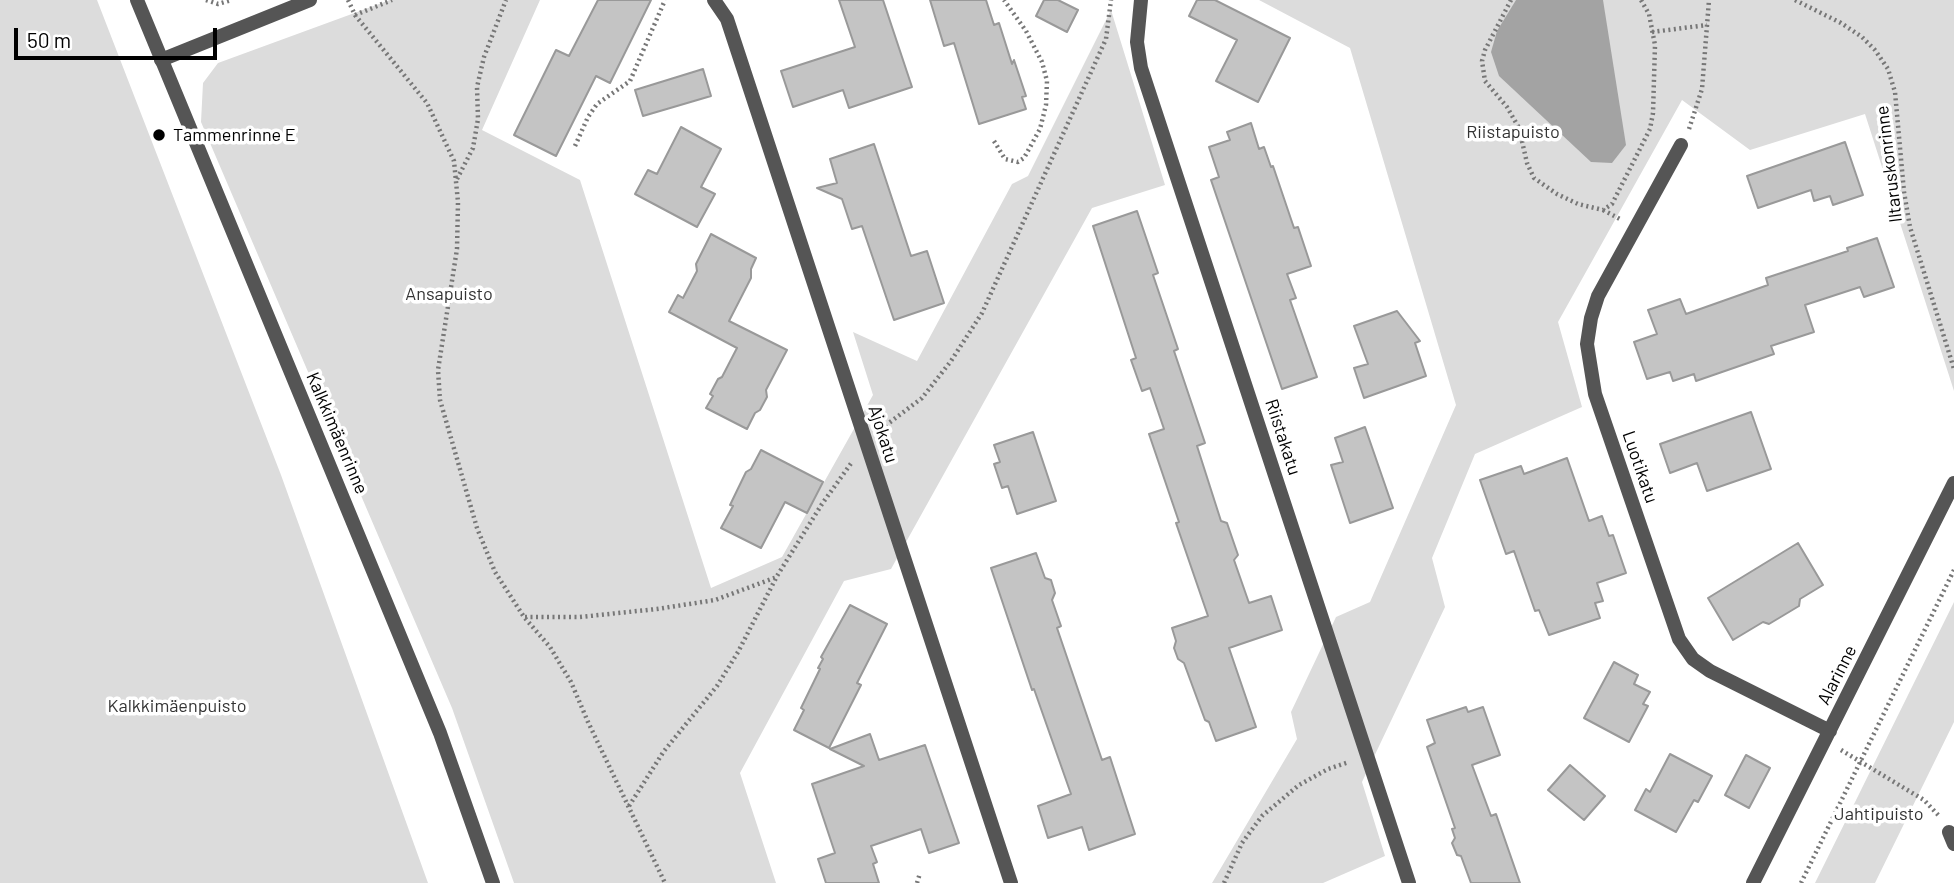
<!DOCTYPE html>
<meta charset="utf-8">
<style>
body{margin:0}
#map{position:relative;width:1954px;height:883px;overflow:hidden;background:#fff;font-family:Barlow,sans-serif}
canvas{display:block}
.scale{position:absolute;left:14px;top:28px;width:203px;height:32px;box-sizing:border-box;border:4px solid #000;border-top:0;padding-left:9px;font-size:21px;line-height:24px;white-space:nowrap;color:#000;-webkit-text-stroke:5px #fff;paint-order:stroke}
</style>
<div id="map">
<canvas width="1954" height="883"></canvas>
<div class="scale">50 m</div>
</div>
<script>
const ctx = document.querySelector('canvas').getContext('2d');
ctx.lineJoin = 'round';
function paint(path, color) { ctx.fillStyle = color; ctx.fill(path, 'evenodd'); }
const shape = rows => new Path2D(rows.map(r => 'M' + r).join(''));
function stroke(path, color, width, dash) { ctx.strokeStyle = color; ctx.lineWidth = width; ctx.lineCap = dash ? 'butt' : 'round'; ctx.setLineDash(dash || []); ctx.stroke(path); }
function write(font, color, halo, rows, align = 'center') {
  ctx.font = font + ' Barlow,sans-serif'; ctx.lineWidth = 7; ctx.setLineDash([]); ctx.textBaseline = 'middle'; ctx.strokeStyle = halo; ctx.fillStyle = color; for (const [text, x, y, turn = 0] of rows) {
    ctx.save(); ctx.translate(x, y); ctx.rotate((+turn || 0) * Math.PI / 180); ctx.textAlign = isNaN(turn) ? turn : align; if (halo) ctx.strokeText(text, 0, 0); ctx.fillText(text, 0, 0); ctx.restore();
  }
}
paint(shape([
 [0,0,97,0,281,475,428,883,0,883],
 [390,0,540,0,482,130,580,180,711,588,782,557,873,395,853,332,917,361,1012,184,1028,176,1111,10,1165,185,1092,208,891,569,844,581,740,773,776,883,514,883,452,708,201,122,203,83,218,63],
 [1259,0,1954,0,1954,391,1865,114,1750,150,1682,100,1558,322,1582,407,1475,454,1432,558,1445,607,1362,782,1385,856,1323,883,1212,883,1297,739,1291,712,1336,617,1370,602,1456,405,1350,48],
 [1954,602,1954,722,1875,883,1815,883]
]), '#dcdcdc');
paint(shape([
 [1516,0,1603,0,1626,145,1612,163,1591,162,1499,76,1491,52,1497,31]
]), '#a3a3a3');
const building = shape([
 [598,0,651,0,610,83,596,76,556,156,514,135,556,50,569,56,598,0],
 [839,0,883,0,912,87,849,108,843,90,793,107,781,71,855,47,839,0],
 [930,0,986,0,994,25,999,23,1012,64,1014,60,1026,96,1022,97,1026,109,979,124,954,43,944,46,930,0],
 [1044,0,1058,0,1078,10,1067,32,1036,16,1044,0],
 [1197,0,1215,0,1290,38,1258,102,1216,81,1237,40,1189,16,1197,0],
 [703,69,711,96,643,116,635,90,703,69],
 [1251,123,1259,149,1264,147,1271,167,1273,166,1294,228,1298,227,1311,266,1287,274,1296,298,1290,300,1317,377,1282,389,1211,180,1219,177,1209,147,1230,140,1227,132,1251,123],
 [681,127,721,149,701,187,715,194,697,227,635,194,648,170,657,174,681,127],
 [1845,142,1863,195,1833,205,1830,196,1814,201,1811,190,1758,208,1747,176,1845,142],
 [874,144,911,256,927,251,944,303,894,320,862,226,852,229,842,199,817,188,837,183,830,159,874,144],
 [1137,211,1158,273,1153,275,1178,349,1174,351,1205,443,1197,446,1221,521,1227,523,1238,555,1234,560,1249,603,1271,596,1282,630,1229,648,1256,727,1216,741,1209,722,1205,720,1184,663,1178,659,1174,648,1176,641,1172,628,1208,616,1176,523,1179,522,1149,434,1164,429,1150,388,1142,391,1131,360,1136,358,1093,226,1137,211],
 [711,234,756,258,751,269,751,278,729,321,787,350,766,390,767,397,760,410,755,413,747,429,706,408,713,396,710,394,718,379,722,377,737,348,669,312,678,295,683,298,697,271,696,264,711,234],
 [1877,238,1894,287,1864,297,1860,287,1805,305,1814,332,1771,346,1774,354,1696,381,1694,374,1673,381,1670,372,1647,379,1634,342,1657,334,1648,310,1680,299,1686,314,1768,285,1766,278,1848,251,1847,248,1877,238],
 [1397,311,1420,341,1415,343,1426,376,1364,398,1354,368,1368,364,1354,326,1397,311],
 [1751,412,1771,469,1707,491,1697,463,1670,473,1660,444,1751,412],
 [1365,427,1393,508,1350,523,1331,465,1343,462,1335,438,1365,427],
 [1033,432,1056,501,1017,514,1008,486,1002,488,994,464,1000,462,994,445,1033,432],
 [761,450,823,482,807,513,785,502,761,548,721,528,733,506,730,505,746,472,751,469,761,450],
 [1567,458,1589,521,1602,516,1609,536,1613,535,1626,573,1597,583,1603,601,1595,603,1600,618,1549,635,1539,610,1535,611,1514,551,1506,554,1480,480,1521,466,1524,474,1567,458],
 [1798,543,1823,585,1800,599,1799,606,1769,624,1763,622,1733,640,1708,598,1798,543],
 [1036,553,1045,578,1051,580,1055,593,1052,600,1061,626,1057,628,1102,760,1110,757,1135,834,1089,850,1082,827,1048,838,1038,806,1071,794,1034,689,1032,690,991,568,1036,553],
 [850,605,887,624,857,683,861,685,829,748,794,730,804,710,801,708,820,669,818,668,823,659,821,657,850,605],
 [1614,662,1638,675,1634,684,1650,692,1643,704,1648,706,1629,742,1584,718,1614,662],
 [1466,707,1468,712,1483,707,1500,755,1472,765,1491,816,1496,814,1520,883,1471,883,1461,856,1457,855,1452,843,1455,838,1452,829,1455,828,1427,747,1435,743,1427,720,1466,707],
 [870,734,879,760,925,745,959,843,929,853,921,829,871,846,877,862,873,864,879,883,826,883,818,859,835,853,812,784,864,766,830,749,870,734],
 [1670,754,1712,776,1698,802,1694,800,1676,832,1635,810,1646,789,1650,792,1670,754],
 [1746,755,1770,768,1749,808,1725,795,1746,755],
 [1570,765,1605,796,1584,820,1548,790,1570,765]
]);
paint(building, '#c4c4c4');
stroke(building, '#999', 2);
stroke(shape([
 [206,0,218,4,232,0],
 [348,0,355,15,427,103,454,161,458,202,457,249,438,370,440,400,477,528,495,572,524,617,550,647,571,682,588,722,665,883],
 [1511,0,1485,50,1482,61,1485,81,1507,107,1519,128,1527,163,1534,178,1557,194,1578,204,1603,210,1612,204,1650,129,1653,113,1655,45,1649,14,1641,0],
 [1795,0,1841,23,1862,37,1875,50,1888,69,1895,92,1904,192,1910,227,1954,369],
 [355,15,392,0],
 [1652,32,1707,25],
 [1689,129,1702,89,1709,0],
 [994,141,1005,159,1018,162,1024,158,1040,129,1046,105,1047,81,1042,62,1026,31,1004,0],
 [575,146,588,117,597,104,630,81,665,0],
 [457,179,473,148,478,119,477,87,484,57,506,0],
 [1603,210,1620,219],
 [881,429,922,398,951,361,982,313,1106,39,1111,0],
 [525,617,580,617,657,609,715,600,777,577],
 [1841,750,1924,800,1940,817],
 [629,806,664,751,717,686,738,652,777,576,822,504,852,462],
 [917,883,920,873],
 [1224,883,1242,843,1262,816,1299,785,1328,769,1349,762],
 [1801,883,1954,570]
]), '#777', 4.5, [2, 3.5]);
stroke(shape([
 [714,0,727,19,1011,883],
 [1141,0,1137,42,1141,68,1409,883],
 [161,60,310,0],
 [1681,145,1598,296,1591,318,1587,344,1595,394,1679,639,1693,659,1710,671,1830,731],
 [1949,832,1954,844],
 [1753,883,1954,483]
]), '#555', 14);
stroke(shape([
 [137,0,440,733,493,883]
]), '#555', 14);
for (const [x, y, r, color] of [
 [159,135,7,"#000"]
]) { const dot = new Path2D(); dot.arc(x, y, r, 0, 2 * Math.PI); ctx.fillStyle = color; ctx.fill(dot); stroke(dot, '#fff', 2.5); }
write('18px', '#333', '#fff', [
 ["Riistapuisto",1513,132],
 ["Ansapuisto",449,294],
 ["Kalkkimäenpuisto",177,706],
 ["Jahtipuisto",1879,814]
]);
write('18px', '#000', '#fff', [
 ["Tammenrinne E",173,135]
], 'left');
write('18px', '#000', '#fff', [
 ["Iltaruskonrinne",1889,164,-97],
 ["Kalkkimäenrinne",337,433,67],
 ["Ajokatu",883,434,72],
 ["Riistakatu",1283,437,72],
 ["Luotikatu",1640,467,71],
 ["Alarinne",1837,675,-63]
]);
</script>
